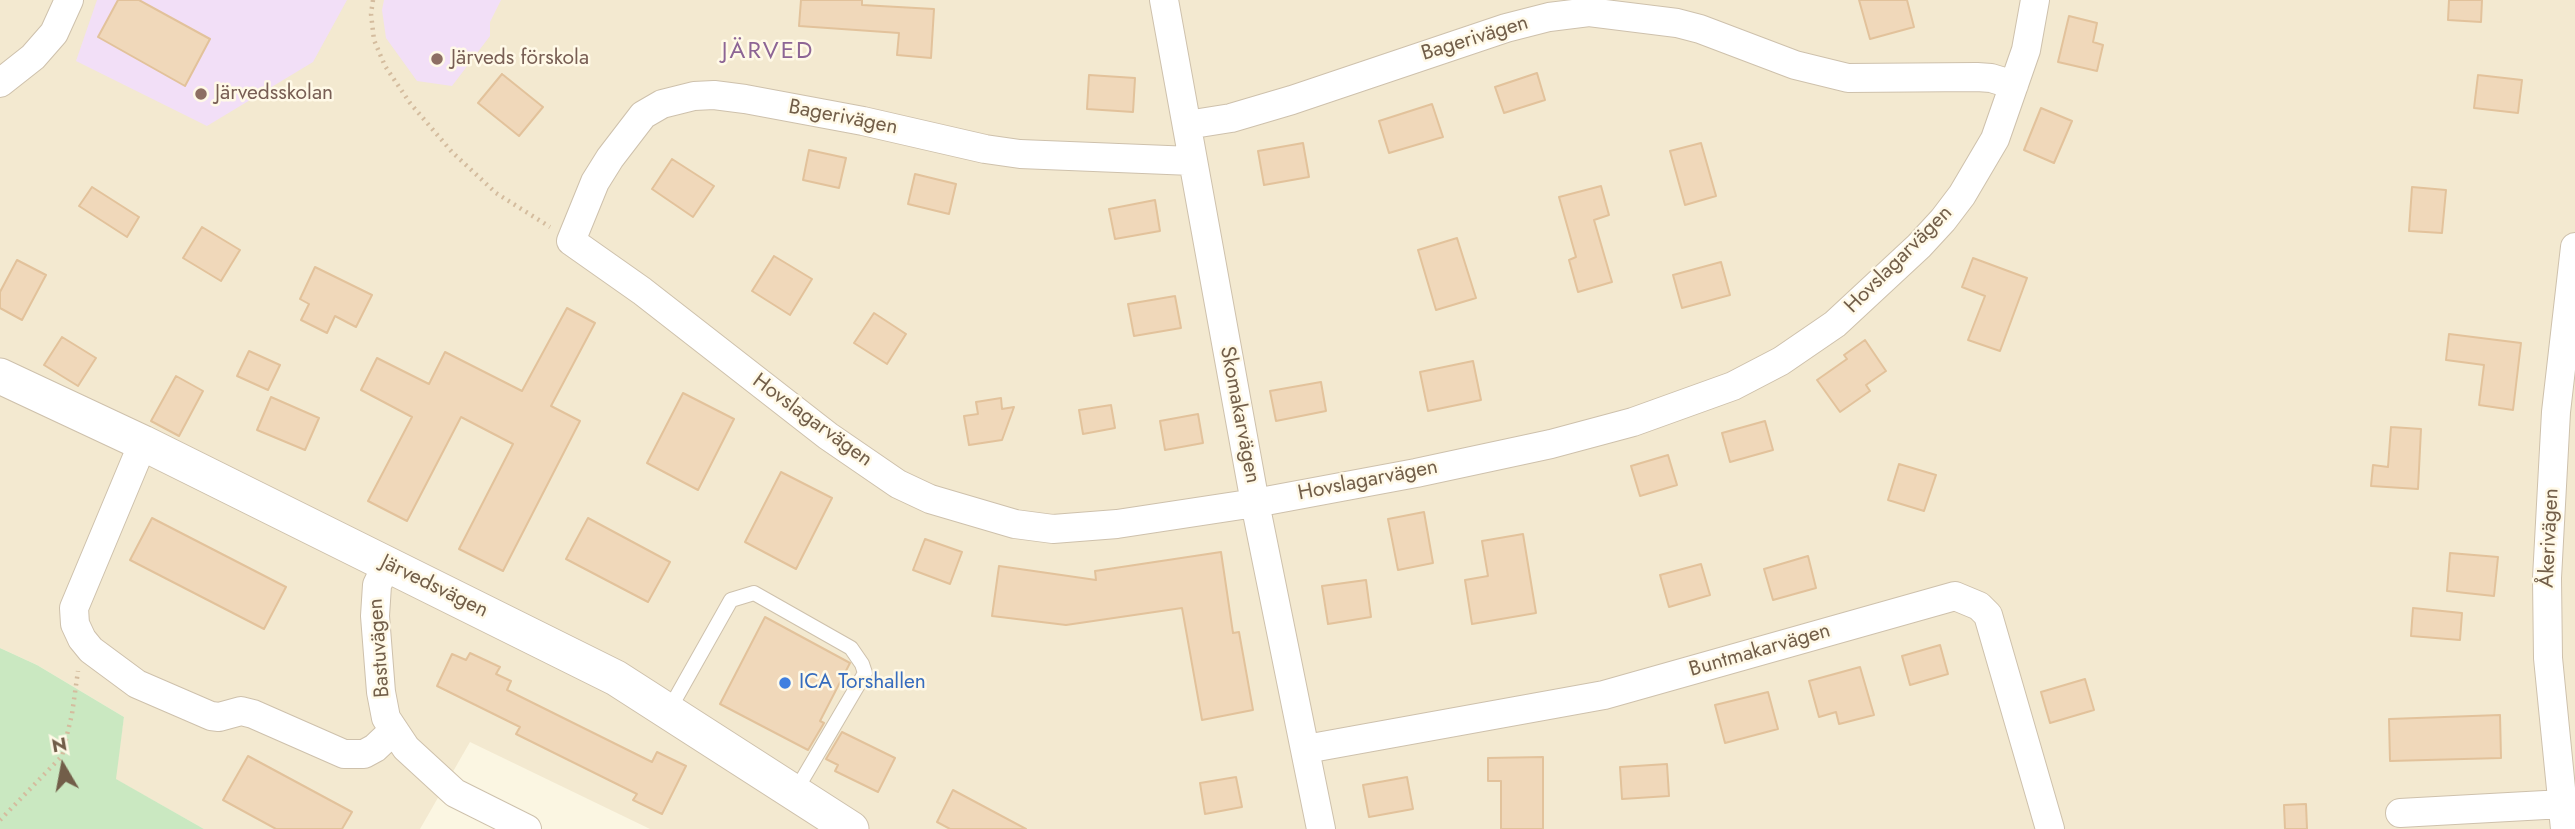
<!DOCTYPE html>
<meta charset="utf-8">
<style>
body{margin:0}
#map{position:relative;width:2575px;height:829px;overflow:hidden;background:#fbf6e2;font-family:Jost,sans-serif}
canvas{display:block}
.north{position:absolute;left:28px;top:731px;width:70px;height:70px;-webkit-text-stroke:5px #fff9e7;paint-order:stroke;rotate:350deg;font-size:19px;font-weight:700;line-height:28px;text-align:center;color:#725e49}
.north::after{content:'';display:block;margin:auto;width:24px;height:32px;background:#725e49;clip-path:polygon(50% 0,100% 100%,50% 72%,0 100%)}
</style>
<div id="map">
<canvas width="2575" height="829"></canvas>
<div class="north">N</div>
</div>
<script>
const ctx = document.querySelector('canvas').getContext('2d');
ctx.lineJoin = 'round';
function paint(path, color) { ctx.fillStyle = color; ctx.fill(path, 'evenodd'); }
const shape = rows => new Path2D(rows.map(r => 'M' + r).join(''));
function stroke(path, color, width, dash) { ctx.strokeStyle = color; ctx.lineWidth = width; ctx.lineCap = dash ? 'butt' : 'round'; ctx.setLineDash(dash || []); ctx.stroke(path); }
function write(font, color, halo, rows, align = 'center') {
  ctx.font = font + ' Jost,sans-serif'; ctx.lineWidth = 5; ctx.setLineDash([]); ctx.textBaseline = 'middle'; ctx.strokeStyle = halo; ctx.fillStyle = color; for (const [text, x, y, turn = 0] of rows) {
    ctx.save(); ctx.translate(x, y); ctx.rotate((+turn || 0) * Math.PI / 180); ctx.textAlign = isNaN(turn) ? turn : align; if (halo) ctx.strokeText(text, 0, 0); ctx.fillText(text, 0, 0); ctx.restore();
  }
}
paint(shape([
 [0,0,2575,0,2575,829,650,829,470,742,420,829,204,829,115,779,124,717,37,665,0,648]
]), '#f3e9d0');
paint(shape([
 [97,0,347,0,313,62,207,126,76,61],
 [384,0,501,0,490,22,490,36,452,86,417,81,386,38,382,10]
]), '#f2dff7');
paint(shape([
 [0,648,37,665,124,717,116,779,204,829,0,829]
]), '#cae8c1');
const building = shape([
 [118,0,139,0,210,39,185,86,98,37,118,0],
 [801,0,862,0,862,5,934,9,931,58,897,55,899,33,799,26,801,0],
 [1859,0,1907,0,1914,27,1870,39,1859,0],
 [2449,0,2482,0,2481,22,2448,20,2449,0],
 [2069,16,2097,23,2093,42,2103,45,2097,71,2058,62,2069,16],
 [1537,73,1545,100,1504,113,1495,87,1537,73],
 [502,74,543,107,519,136,478,103,502,74],
 [1089,75,1135,78,1133,112,1087,109,1089,75],
 [2478,75,2522,80,2518,113,2474,108,2478,75],
 [1432,104,1443,137,1389,153,1379,121,1432,104],
 [2041,108,2072,121,2054,163,2024,150,2041,108],
 [1303,143,1309,177,1264,185,1258,151,1303,143],
 [1701,143,1716,196,1685,205,1670,151,1701,143],
 [809,150,846,158,839,188,803,180,809,150],
 [672,159,714,186,693,217,652,189,672,159],
 [915,174,956,184,949,214,908,204,915,174],
 [1601,186,1609,215,1594,220,1612,282,1578,292,1569,260,1576,257,1559,197,1601,186],
 [92,187,139,217,127,237,79,206,92,187],
 [2412,187,2446,190,2442,233,2409,231,2412,187],
 [1155,200,1160,231,1115,239,1109,209,1155,200],
 [202,227,240,250,221,281,183,258,202,227],
 [1457,238,1476,298,1436,310,1418,250,1457,238],
 [774,256,812,279,790,315,752,291,774,256],
 [1973,258,2027,278,2000,351,1968,340,1985,296,1962,287,1973,258],
 [17,260,46,275,22,320,0,308,0,292,17,260],
 [1721,262,1730,295,1682,308,1673,275,1721,262],
 [315,267,372,295,356,327,335,316,327,333,301,320,309,304,300,299,315,267],
 [1175,296,1181,328,1134,336,1128,304,1175,296],
 [567,308,595,323,551,406,580,421,503,571,459,549,513,444,461,417,407,521,368,501,412,417,361,390,377,358,429,384,445,352,522,391,567,308],
 [874,313,906,334,887,364,854,343,874,313],
 [2449,334,2521,343,2513,410,2479,405,2484,365,2446,360,2449,334],
 [62,337,96,358,78,386,44,365,62,337],
 [1865,340,1886,371,1866,385,1870,391,1840,412,1817,380,1847,359,1844,355,1865,340],
 [249,351,280,365,268,390,237,376,249,351],
 [1473,361,1481,400,1428,411,1420,372,1473,361],
 [176,376,203,391,179,436,151,421,176,376],
 [1321,382,1326,411,1276,421,1270,391,1321,382],
 [683,393,734,419,698,490,647,463,683,393],
 [271,397,319,418,305,450,257,430,271,397],
 [1001,398,1002,409,1014,407,1002,440,969,445,964,416,978,414,976,402,1001,398],
 [1111,405,1115,428,1083,434,1079,410,1111,405],
 [1198,414,1203,443,1165,450,1160,421,1198,414],
 [1765,421,1773,450,1730,462,1722,433,1765,421],
 [2391,427,2421,429,2418,489,2371,486,2373,465,2388,467,2391,427],
 [1668,455,1677,485,1640,496,1631,466,1668,455],
 [1899,464,1936,475,1924,511,1888,500,1899,464],
 [781,472,832,498,796,569,745,542,781,472],
 [1424,512,1433,563,1398,570,1388,519,1424,512],
 [152,518,286,587,264,629,130,560,152,518],
 [588,518,670,562,648,602,566,559,588,518],
 [1523,534,1536,613,1472,624,1465,580,1488,576,1482,541,1523,534],
 [925,539,962,552,950,584,913,570,925,539],
 [1221,552,1233,633,1239,632,1253,710,1202,720,1182,608,1066,625,992,616,999,566,1096,580,1095,571,1221,552],
 [2450,553,2498,557,2494,596,2447,591,2450,553],
 [1808,556,1816,588,1773,600,1764,569,1808,556],
 [1701,564,1710,595,1669,607,1660,575,1701,564],
 [1366,580,1371,617,1328,624,1322,586,1366,580],
 [2413,608,2462,613,2460,640,2411,636,2413,608],
 [765,617,850,663,820,721,824,723,808,750,720,704,765,617],
 [1940,645,1948,674,1910,685,1902,656,1940,645],
 [470,653,500,667,496,674,511,681,507,690,652,762,657,752,686,766,662,814,633,800,637,794,516,734,520,727,437,686,452,654,466,660,470,653],
 [1860,667,1874,715,1839,724,1836,712,1819,717,1809,681,1860,667],
 [2085,679,2094,710,2050,723,2041,692,2085,679],
 [1768,692,1778,729,1725,743,1715,705,1768,692],
 [2500,715,2501,758,2390,761,2389,719,2500,715],
 [842,732,895,758,878,792,835,771,838,765,826,759,842,732],
 [248,756,352,812,342,829,276,829,223,800,248,756],
 [1543,757,1543,829,1501,829,1501,781,1488,781,1488,758,1543,757],
 [1667,764,1669,796,1622,799,1620,767,1667,764],
 [1236,777,1242,807,1205,814,1200,783,1236,777],
 [1407,777,1413,809,1369,817,1363,785,1407,777],
 [953,790,1026,829,950,829,937,822,953,790],
 [2306,804,2307,829,2285,829,2284,805,2306,804]
]);
paint(building, '#f0d8ba');
stroke(building, '#e2c29b', 2);
const service = shape([
 [669,710,731,600,754,593,851,648,862,664,865,673,795,792]
]);
const minor = shape([
 [1164,0,1255,503,1321,829],
 [0,83,33,57,54,33,69,0],
 [1187,125,1231,118,1292,100,1506,28,1549,17,1589,12,1677,23,1700,29,1795,65,1848,78,1977,77,1991,78,2014,85],
 [1192,161,1020,154,985,149,863,121,745,99,714,95,694,96,662,104,643,115,610,158,595,182,571,241,642,291,828,436,898,484,930,499,1015,524,1053,529,1117,524,1255,503,1416,473,1551,444,1633,422,1733,386,1781,361,1835,324,1919,246,1943,220,1962,195,1995,139,2026,50,2035,0],
 [143,443,74,608,75,624,82,639,91,650,137,684,211,716,219,717,241,711,253,714,344,754,364,754,375,748,393,731],
 [387,564,377,585,375,616,381,692,386,718,406,748,455,793,527,829],
 [1306,749,1604,695,1955,596,1979,606,1988,615,2050,829],
 [2400,813,2563,804],
 [2565,829,2548,658,2547,578,2556,412,2575,247]
]);
const tertiary = shape([
 [0,376,143,443,616,678,851,829]
]);
stroke(service, '#cec1ac', 16);
stroke(minor, '#cec1ac', 30);
stroke(tertiary, '#cec1ac', 37);
stroke(shape([
 [373,0,371,14,374,40,385,66,410,103,452,152,496,193,550,227],
 [0,820,62,756,72,714,78,671]
]), '#d4bc9e', 4.5, [2, 5]);
stroke(service, '#fff', 14);
stroke(minor, '#fff', 28);
stroke(tertiary, '#fff', 35);
for (const [x, y, r, color] of [
 [437,59,7,"#8d6e63"],
 [201,94,7,"#8d6e63"],
 [785,683,7,"#3f7fe0"]
]) { const dot = new Path2D(); dot.arc(x, y, r, 0, 2 * Math.PI); ctx.fillStyle = color; ctx.fill(dot); stroke(dot, '#fff9e7', 2.5); }
write('21px', '#725e49', '#fff9e7', [
 ["Bagerivägen",1475,39,-17],
 ["Bagerivägen",843,118,11],
 ["Hovslagarvägen",1899,260,-45],
 ["Skomakarvägen",1239,415,79],
 ["Hovslagarvägen",812,421,36],
 ["Hovslagarvägen",1368,481,-11],
 ["Åkerivägen",2550,538,-87],
 ["Järvedsvägen",434,587,26],
 ["Bastuvägen",380,648,-94],
 ["Buntmakarvägen",1760,651,-16]
]);
write('21px', '#785e54', '#fff9e7', [
 ["Järveds förskola",451,59],
 ["Järvedsskolan",215,94]
], 'left');
write('21px', '#366cbe', '#fff9e7', [
 ["ICA Torshallen",799,683]
], 'left');
ctx.letterSpacing = '2px';
write('24px', '#8d6595', '#fff9e7', [
 ["JÄRVED",768,52]
]);
ctx.letterSpacing = '0px';
</script>
